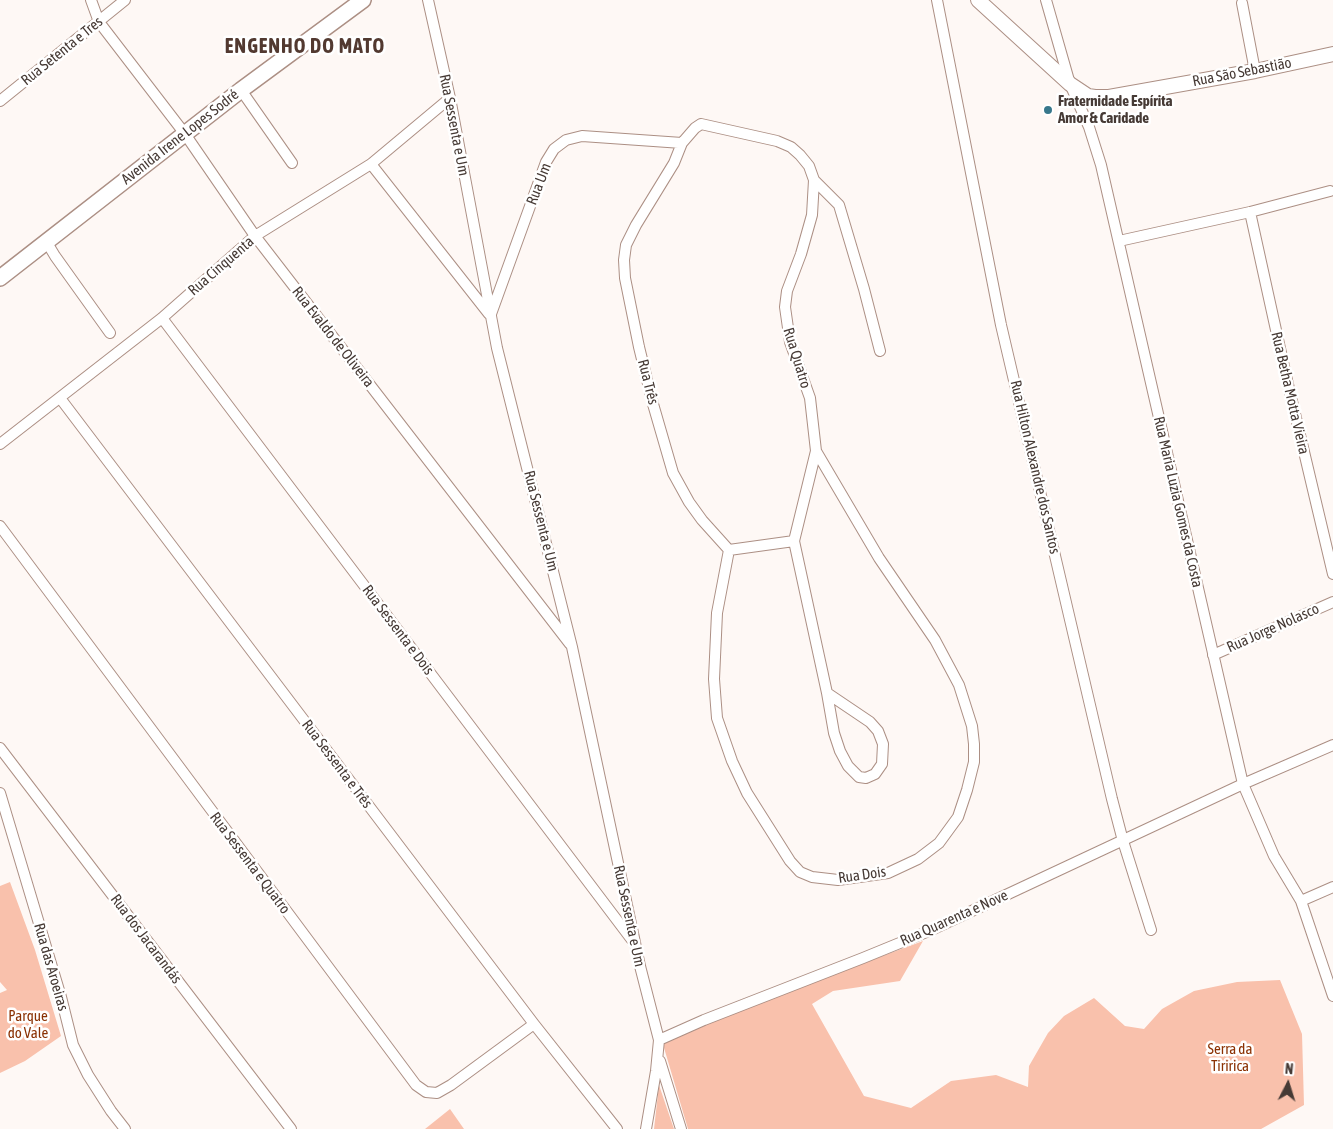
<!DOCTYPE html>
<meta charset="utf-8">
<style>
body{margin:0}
#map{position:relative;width:1333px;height:1129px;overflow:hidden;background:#fef8f5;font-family:"Asap Condensed",sans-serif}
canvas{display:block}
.north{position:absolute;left:1263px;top:1059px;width:50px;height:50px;-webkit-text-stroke:4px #fff;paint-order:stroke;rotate:5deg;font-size:14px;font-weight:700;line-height:20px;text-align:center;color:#463a35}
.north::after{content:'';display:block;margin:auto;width:18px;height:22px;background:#463a35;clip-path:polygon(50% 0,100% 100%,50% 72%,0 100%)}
</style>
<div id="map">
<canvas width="1333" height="1129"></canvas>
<div class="north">N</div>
</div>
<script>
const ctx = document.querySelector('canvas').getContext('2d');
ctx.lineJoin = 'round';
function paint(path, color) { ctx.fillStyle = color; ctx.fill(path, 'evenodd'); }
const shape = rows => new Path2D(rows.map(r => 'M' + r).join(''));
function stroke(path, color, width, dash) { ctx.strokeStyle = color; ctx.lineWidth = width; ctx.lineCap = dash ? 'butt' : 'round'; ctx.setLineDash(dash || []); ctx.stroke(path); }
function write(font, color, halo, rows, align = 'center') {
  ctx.font = font + ' "Asap Condensed",sans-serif'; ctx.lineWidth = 5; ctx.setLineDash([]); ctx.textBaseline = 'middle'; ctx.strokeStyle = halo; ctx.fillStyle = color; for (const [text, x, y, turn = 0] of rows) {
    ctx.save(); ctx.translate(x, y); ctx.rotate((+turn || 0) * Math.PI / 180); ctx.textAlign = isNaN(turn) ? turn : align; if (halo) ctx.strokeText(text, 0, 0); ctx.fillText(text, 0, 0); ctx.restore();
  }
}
paint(shape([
 [10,882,35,950,61,1036,25,1061,0,1073,0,993,7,990,0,982,0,886],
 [923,941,900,981,833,991,812,1004,864,1096,911,1108,951,1081,996,1075,1028,1087,1029,1066,1048,1033,1064,1016,1094,998,1125,1026,1144,1029,1162,1009,1194,991,1237,982,1280,980,1302,1034,1304,1105,1261,1129,688,1129,662,1041,671,1034],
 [659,1085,674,1129,654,1129],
 [450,1109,464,1129,425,1129]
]), '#f9c1ac');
const minor = shape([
 [91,0,99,22,185,134,255,236,570,644],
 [428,0,450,98,497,348,572,647,640,966,659,1040,656,1071,646,1129],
 [937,0,1001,325,1112,799,1123,841,1151,930],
 [1046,0,1070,84,1089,127,1101,165,1243,784,1274,856,1301,901,1333,996],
 [1242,3,1255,71],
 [241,90,292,163],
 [0,101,125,0],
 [371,164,489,314],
 [814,180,839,205,864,289,880,351],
 [1250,212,1287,380,1333,574],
 [46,241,55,256,110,333],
 [1119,241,1250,212,1330,191],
 [491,314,546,162,554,149,566,140,582,136,682,143],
 [162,318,632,940],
 [60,398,534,1024,617,1129],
 [0,444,162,318,255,236,371,164,450,98],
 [0,526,416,1085,426,1092,437,1093,451,1085,534,1024],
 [794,541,729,550,702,520,689,502,673,473,653,404,639,347,625,278,624,260,626,245,636,225,674,163,682,143,695,128,701,124,777,141,791,147,800,155,809,166,814,180,812,215,801,254,787,291,785,307,790,342,810,398,816,451,794,541,827,693,834,733,840,751,848,766,859,777,866,778,875,774,882,764,883,744,878,731,870,722,827,693],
 [729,550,717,613,714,679,717,718,732,761,747,793,790,861,800,872,812,877,838,880,888,873,918,859,939,843,958,817,967,790,974,762,974,744,972,726,959,685,935,640,879,558,816,451],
 [1213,655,1333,602],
 [0,748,291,1129],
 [0,793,61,997,73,1045,88,1075,111,1111,125,1129],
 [1301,901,1333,887],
 [659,1040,704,1020,863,958,929,931,1243,784,1333,745],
 [660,1061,681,1129]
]);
const tertiary = shape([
 [978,0,1070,84,1088,96,1095,97,1109,97,1255,71,1333,54]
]);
const secondary = shape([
 [0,278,241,90,363,0]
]);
stroke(minor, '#ac8f84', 12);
stroke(tertiary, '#ac8f84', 16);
stroke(secondary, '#ac8f84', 18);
stroke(minor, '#fff', 10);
stroke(tertiary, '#fff', 14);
stroke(secondary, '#fff', 15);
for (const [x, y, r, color] of [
 [1048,110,5,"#37778b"]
]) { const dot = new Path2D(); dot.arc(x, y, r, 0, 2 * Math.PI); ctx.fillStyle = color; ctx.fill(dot); stroke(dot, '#fff', 2); }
write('15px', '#463a35', '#fff', [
 ["Rua Setenta e Tres",62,51,-39],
 ["Rua São Sebastião",1242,72,-11],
 ["Rua Sessenta e Um",454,125,79],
 ["Avenida Irene Lopes Sodré",180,137,-38],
 ["Rua Um",539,184,-69],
 ["Rua Cinquenta",221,266,-41],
 ["Rua Evaldo de Oliveira",333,337,52],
 ["Rua Quatro",797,358,73],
 ["Rua Três",648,382,76],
 ["Rua Betha Motta Vieira",1290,393,77],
 ["Rua Hilton Alexandre dos Santos",1035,467,77],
 ["Rua Maria Luzia Gomes da Costa",1178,502,77],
 ["Rua Sessenta e Um",541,521,76],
 ["Rua Jorge Nolasco",1273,628,-24],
 ["Rua Sessenta e Dois",398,630,53],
 ["Rua Sessenta e Três",337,764,53],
 ["Rua Sessenta e Quatro",250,863,53],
 ["Rua Dois",862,875,-8],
 ["Rua Sessenta e Um",629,916,78],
 ["Rua Quarenta e Nove",954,918,-24],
 ["Rua dos Jacarandás",146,939,53],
 ["Rua das Aroeiras",51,967,74]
]);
write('bold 15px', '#463a35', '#fff', [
 ["Fraternidade Espírita",1058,101],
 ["Amor & Caridade",1058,118]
], 'left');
write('15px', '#8a3103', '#fff', [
 ["Parque",28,1016],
 ["do Vale",28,1033],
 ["Serra da",1230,1049],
 ["Tiririca",1230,1066]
]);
ctx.letterSpacing = '1px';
write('bold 20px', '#523930', '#fff', [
 ["ENGENHO DO MATO",305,47]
]);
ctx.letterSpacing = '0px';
</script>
